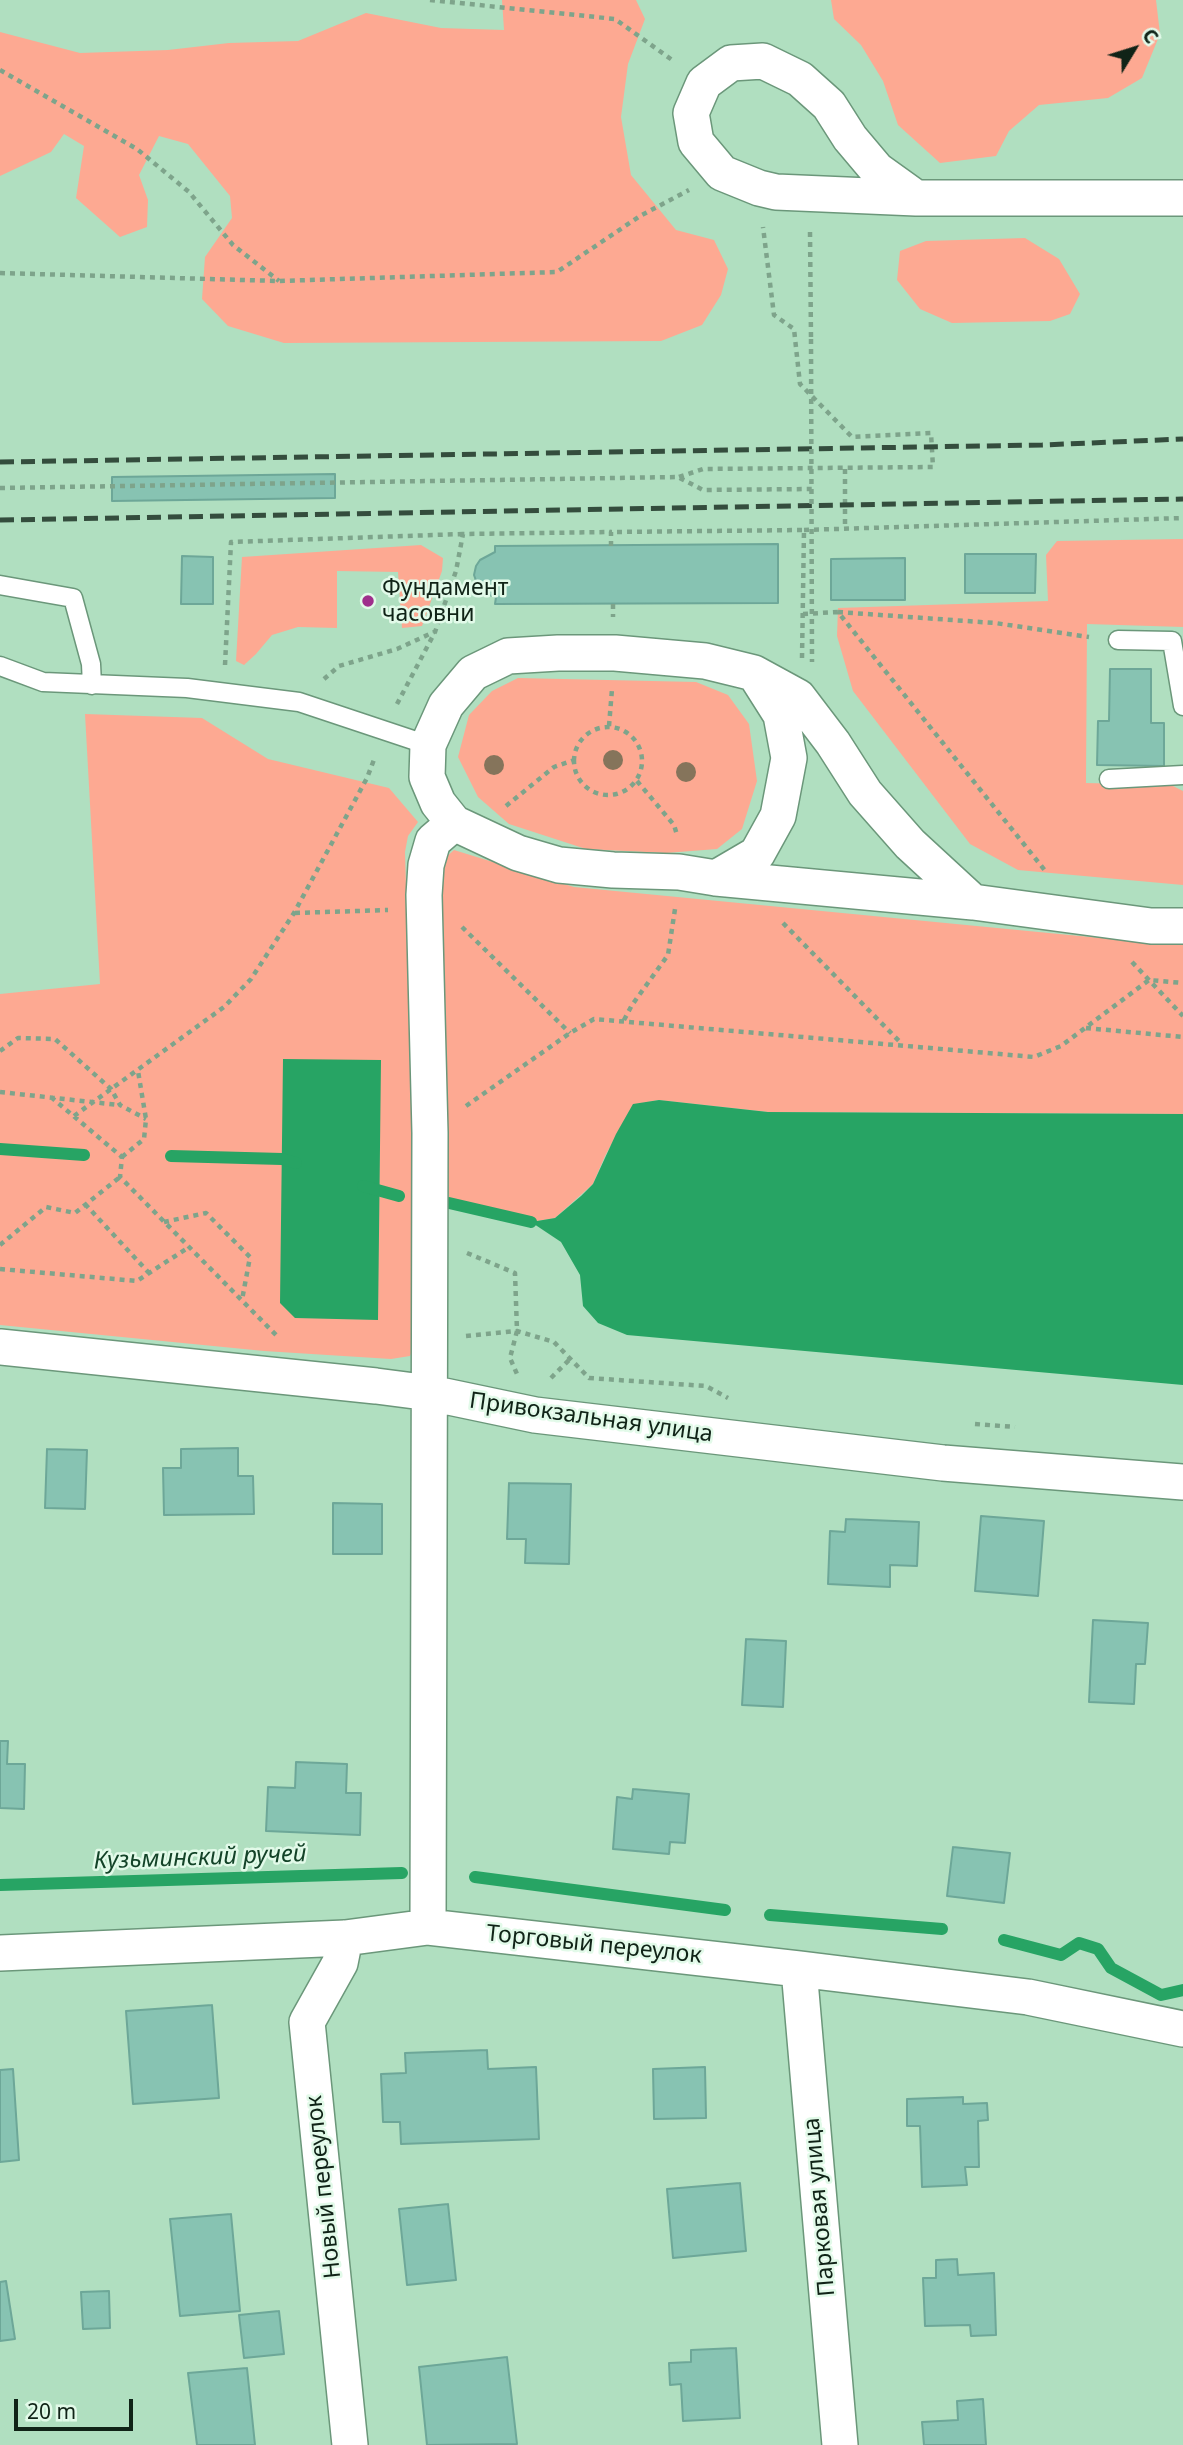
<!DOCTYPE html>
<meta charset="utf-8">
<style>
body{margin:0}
#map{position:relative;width:1183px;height:2445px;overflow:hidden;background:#b0dfc0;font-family:"Noto Sans",sans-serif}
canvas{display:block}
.north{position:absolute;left:1099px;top:14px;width:70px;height:70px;-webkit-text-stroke:5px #e2fae9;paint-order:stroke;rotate:52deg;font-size:19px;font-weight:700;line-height:28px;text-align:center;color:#102317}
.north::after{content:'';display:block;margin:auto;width:24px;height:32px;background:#102317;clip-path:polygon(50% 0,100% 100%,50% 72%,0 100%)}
.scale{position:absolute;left:14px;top:2399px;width:119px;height:32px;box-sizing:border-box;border:4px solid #102317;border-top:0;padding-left:9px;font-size:21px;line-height:24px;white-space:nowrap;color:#102317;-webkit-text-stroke:5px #e2fae9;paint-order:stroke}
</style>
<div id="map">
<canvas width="1183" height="2445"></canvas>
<div class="north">С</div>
<div class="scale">20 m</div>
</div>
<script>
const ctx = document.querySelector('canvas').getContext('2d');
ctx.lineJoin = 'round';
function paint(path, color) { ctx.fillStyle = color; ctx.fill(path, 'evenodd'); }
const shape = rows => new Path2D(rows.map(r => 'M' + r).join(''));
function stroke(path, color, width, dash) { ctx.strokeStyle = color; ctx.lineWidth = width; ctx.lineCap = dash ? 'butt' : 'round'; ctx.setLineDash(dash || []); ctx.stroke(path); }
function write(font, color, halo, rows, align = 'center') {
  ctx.font = font + ' "Noto Sans",sans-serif'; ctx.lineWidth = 5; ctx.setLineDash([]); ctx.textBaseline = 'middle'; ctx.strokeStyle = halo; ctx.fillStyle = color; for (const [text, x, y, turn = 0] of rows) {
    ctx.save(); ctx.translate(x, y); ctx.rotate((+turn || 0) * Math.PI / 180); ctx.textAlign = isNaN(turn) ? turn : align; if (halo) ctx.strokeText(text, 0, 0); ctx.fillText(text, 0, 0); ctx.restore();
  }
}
paint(shape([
 [502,0,636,0,645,19,628,64,621,117,631,175,676,230,714,240,728,269,721,295,702,325,661,341,284,343,228,326,202,299,205,257,232,218,230,196,188,144,159,136,139,175,148,200,147,227,120,237,76,198,84,146,64,134,51,152,0,176,0,32,80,53,168,50,229,43,298,41,366,13,441,28,504,30],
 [831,0,1156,0,1160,34,1142,78,1108,98,1039,105,1009,131,996,156,940,163,898,125,883,81,861,45,834,19],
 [1025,238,1059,259,1080,294,1070,314,1050,321,952,323,920,309,897,280,900,251,926,241],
 [1183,539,1183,627,1087,624,1086,783,1171,785,1183,791,1183,885,1018,870,970,844,853,691,837,636,838,608,1048,601,1046,555,1057,541],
 [421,545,443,558,442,571,422,626,402,628,398,572,337,571,337,628,298,627,272,635,256,654,244,665,236,661,242,557],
 [518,678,696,682,728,695,749,724,757,781,742,829,717,849,666,853,586,849,509,824,478,797,458,757,469,715,492,691],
 [85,714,202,718,268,759,389,788,418,822,408,836,405,852,419,1335,410,1356,391,1359,264,1351,0,1325,0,994,100,984],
 [454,850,574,887,1121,940,1183,942,1183,1114,768,1112,658,1100,633,1105,605,1156,593,1184,555,1218,531,1222,449,1203,439,882,445,858]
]), '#fda992');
paint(shape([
 [283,1059,381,1060,378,1320,295,1318,280,1303],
 [659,1100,768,1112,1183,1114,1183,1385,627,1335,598,1323,583,1306,580,1275,561,1242,531,1222,555,1218,581,1196,593,1184,616,1134,633,1104]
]), '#27a464');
stroke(shape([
 [0,1149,84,1155],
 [171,1156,282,1159,296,1163],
 [363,1186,399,1196],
 [449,1203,531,1222],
 [475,1877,725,1910],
 [0,1885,402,1873],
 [770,1915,942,1929],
 [1004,1940,1061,1955,1079,1943,1098,1949,1111,1968,1161,1995,1183,1990]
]), '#27a464', 12);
const building = shape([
 [335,474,335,498,112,501,112,477,335,474],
 [778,544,778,603,495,604,496,597,480,592,474,575,476,566,480,560,495,552,495,546,778,544],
 [965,554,1036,554,1035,593,965,593,965,554],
 [182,556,213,557,213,604,181,604,182,556],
 [905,558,905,600,831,600,831,559,905,558],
 [1110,669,1151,669,1151,723,1164,723,1164,766,1097,765,1098,721,1109,721,1110,669],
 [238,1448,238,1476,253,1476,254,1514,164,1515,163,1468,181,1468,181,1449,238,1448],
 [47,1449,87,1450,85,1509,45,1508,47,1449],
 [509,1483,571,1484,569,1564,525,1563,526,1539,507,1539,509,1483],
 [333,1503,382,1504,382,1554,333,1554,333,1503],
 [981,1516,1044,1521,1038,1596,975,1591,981,1516],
 [846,1519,919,1522,917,1566,890,1565,890,1587,828,1584,830,1531,845,1532,846,1519],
 [1093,1620,1148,1623,1145,1664,1136,1664,1134,1704,1089,1702,1093,1620],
 [746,1639,786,1641,783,1707,742,1705,746,1639],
 [0,1741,8,1741,7,1764,25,1764,24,1809,0,1808,0,1741],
 [296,1762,347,1764,346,1793,361,1793,360,1835,266,1831,268,1787,295,1788,296,1762],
 [633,1789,689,1794,685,1843,670,1842,669,1854,613,1849,617,1797,632,1799,633,1789],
 [953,1847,1010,1853,1004,1903,947,1896,953,1847],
 [212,2005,219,2098,133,2104,126,2011,212,2005],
 [487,2050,488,2069,536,2067,539,2139,401,2144,400,2122,383,2122,381,2074,406,2073,405,2053,487,2050],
 [705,2067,706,2118,654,2119,653,2069,705,2067],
 [13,2069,19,2160,0,2162,0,2070,13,2069],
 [963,2097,963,2104,987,2103,988,2120,978,2121,979,2167,965,2167,967,2185,922,2187,920,2126,907,2126,907,2099,963,2097],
 [740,2183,746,2251,673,2258,667,2189,740,2183],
 [448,2204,456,2280,407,2285,399,2209,448,2204],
 [231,2214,240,2311,180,2316,170,2219,231,2214],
 [957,2259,958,2275,994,2273,996,2335,971,2336,970,2325,925,2326,923,2278,936,2278,936,2260,957,2259],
 [6,2281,15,2339,0,2341,0,2282,6,2281],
 [109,2291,110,2328,83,2329,81,2292,109,2291],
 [279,2311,284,2354,244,2358,239,2315,279,2311],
 [736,2348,740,2418,683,2421,681,2384,670,2385,669,2363,691,2362,691,2350,736,2348],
 [507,2357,517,2444,427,2445,419,2367,507,2357],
 [247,2368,255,2445,197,2445,188,2373,247,2368],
 [983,2399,986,2445,924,2445,922,2422,958,2420,957,2401,983,2399]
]);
paint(building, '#87c3b2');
stroke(building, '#6da798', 2);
const lane = shape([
 [0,585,73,598,91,664,92,685],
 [1118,640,1172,641,1183,706],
 [0,666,43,682,187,688,299,702,428,745],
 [1109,779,1183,775]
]);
const street = shape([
 [916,198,877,170,850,138,829,105,800,79,763,61,731,63,704,83,691,113,696,142,722,173,759,188,776,192,916,198,1183,198],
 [716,878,757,854,778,816,789,758,781,715,755,674],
 [973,902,910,844,865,793,833,743,798,697,754,673,705,661,615,653,558,653,508,656,473,673,446,705,428,745,427,777,438,803,454,823,518,853,559,865,613,870,679,872,716,878,973,902,1151,926,1183,926],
 [0,1347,376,1386,430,1393,535,1415,943,1463,1183,1482],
 [428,1927,430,1133,424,895,426,865,433,841,454,823],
 [345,1938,340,1963,307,2022,350,2445],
 [0,1953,345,1938,428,1927,799,1969,1028,1997,1183,2029],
 [799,1969,840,2445]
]);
stroke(lane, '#6b977a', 21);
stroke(street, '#6b977a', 38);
stroke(shape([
 [430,0,615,19,675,62],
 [0,70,137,149,189,192,233,245,279,281],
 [810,232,811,339],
 [0,273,279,281,557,272,640,216,689,190],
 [845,469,845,528],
 [679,477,703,469,933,467,931,433,852,437,800,384,794,329,774,315,763,227],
 [0,488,678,477,703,490,812,489],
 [804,530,1183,518],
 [611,546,611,532,804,530,802,658],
 [613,604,613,617],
 [838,612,995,623,1089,637],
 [803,614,838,612,1047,873],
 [225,665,231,542,463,534],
 [324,679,339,666,397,649,434,632],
 [397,704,435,632,456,571,463,534,611,532],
 [609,726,612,689],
 '574 761a34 34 0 1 1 68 0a34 34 0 1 1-68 0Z',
 [637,781,674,825,677,835],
 [506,806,554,767,574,760],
 [295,913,388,910],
 [783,923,902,1044],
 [462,927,570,1033],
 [1132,962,1183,1016],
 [624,1020,632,1005,668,955,675,909],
 [1086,1028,1183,1037],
 [0,1051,18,1038,55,1039,111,1089,120,1105,146,1119],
 [0,1092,119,1105],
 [51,1097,122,1157,120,1177,278,1337],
 [466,1106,570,1033,594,1019,1034,1057,1061,1046,1149,980,1183,983],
 [74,1116,224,1007,251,979,294,913,367,778,375,757],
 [122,1157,144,1139,146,1119,138,1071],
 [85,1204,149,1273],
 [164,1222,206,1213,250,1257,242,1300],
 [0,1245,46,1207,75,1213,120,1177],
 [467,1253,515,1273,517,1331,510,1358,517,1374],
 [0,1269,137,1281,189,1247],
 [466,1336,517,1331,554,1342,589,1378,706,1386,728,1398],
 [551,1378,570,1359],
 [975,1424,1015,1427]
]), '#7ea48b', 4.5, [5, 5]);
stroke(lane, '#fff', 18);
stroke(street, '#fff', 35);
stroke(shape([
 [0,462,1042,445,1183,439],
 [0,520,1183,499]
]), '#344d3d', 5, [14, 7]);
stroke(shape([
 [811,339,812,662]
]), '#7ea48b', 4.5, [5, 5]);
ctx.fillStyle = '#85745b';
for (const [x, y] of [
 [613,760],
 [494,765],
 [686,772]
]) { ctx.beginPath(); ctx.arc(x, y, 10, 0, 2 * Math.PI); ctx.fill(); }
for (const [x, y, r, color] of [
 [368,601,7,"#9f2f8c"]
]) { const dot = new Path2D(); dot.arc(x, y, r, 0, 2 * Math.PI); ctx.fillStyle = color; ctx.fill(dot); stroke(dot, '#e2fae9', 2.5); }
write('23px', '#102317', '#e2fae9', [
 ["Фундамент",382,588],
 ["часовни",382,614]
], 'left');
write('23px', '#102317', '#e2fae9', [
 ["Привокзальная улица",591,1418,8],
 ["Торговый переулок",594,1945,6],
 ["Новый переулок",324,2187,-96],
 ["Парковая улица",820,2207,-95]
]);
write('italic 24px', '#134328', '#e2fae9', [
 ["Кузьминский ручей",200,1858,-2]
]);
</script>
